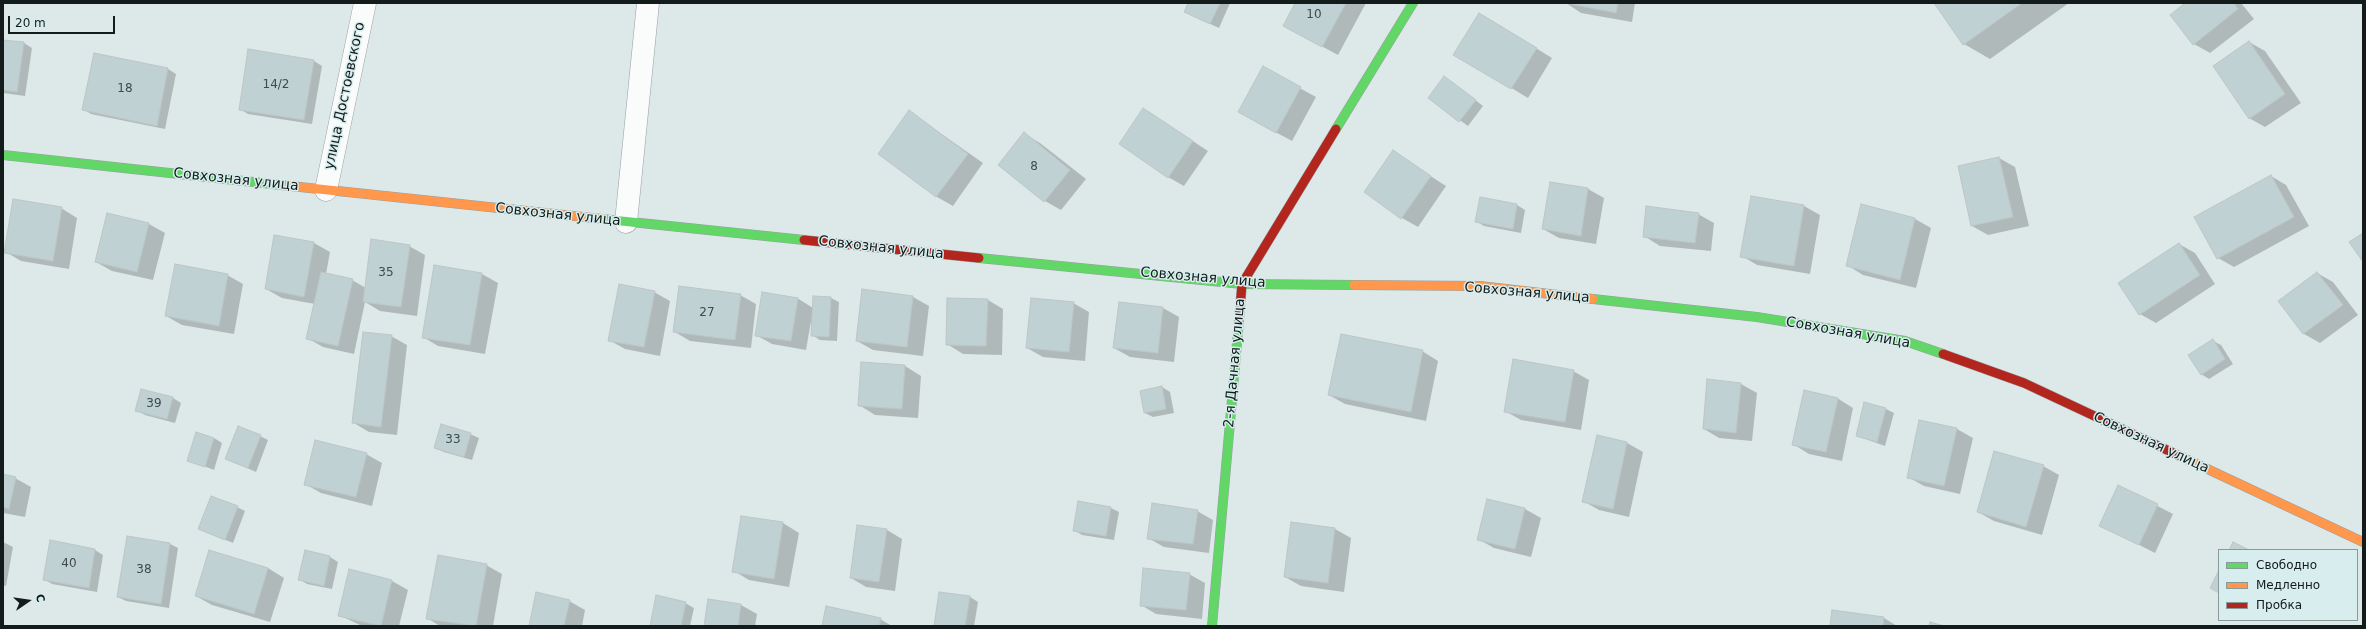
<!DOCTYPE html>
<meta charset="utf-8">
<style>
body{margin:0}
#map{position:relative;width:2366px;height:629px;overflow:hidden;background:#dde8e9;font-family:"DejaVu Sans",sans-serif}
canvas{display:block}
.frame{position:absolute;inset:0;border:4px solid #141b1b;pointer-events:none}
.legend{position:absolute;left:2218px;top:549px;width:140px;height:72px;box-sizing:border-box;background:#d8edee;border:1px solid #8a999a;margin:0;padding:5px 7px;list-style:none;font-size:12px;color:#141b1b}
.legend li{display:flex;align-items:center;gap:8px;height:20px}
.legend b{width:20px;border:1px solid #8a999a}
.north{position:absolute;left:8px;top:581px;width:40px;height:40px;-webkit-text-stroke:3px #d8edee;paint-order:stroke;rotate:77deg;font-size:11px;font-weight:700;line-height:16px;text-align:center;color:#141b1b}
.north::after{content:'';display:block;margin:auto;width:14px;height:18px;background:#141b1b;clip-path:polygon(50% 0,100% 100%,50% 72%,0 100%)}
.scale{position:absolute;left:8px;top:16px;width:107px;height:18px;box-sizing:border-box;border:2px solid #141b1b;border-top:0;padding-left:5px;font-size:12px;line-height:14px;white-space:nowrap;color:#141b1b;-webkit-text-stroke:3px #d8edee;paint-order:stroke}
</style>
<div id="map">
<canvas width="2366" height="629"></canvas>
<div class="frame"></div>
<ul class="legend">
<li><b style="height:5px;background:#63d668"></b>Свободно</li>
<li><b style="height:5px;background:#ff974d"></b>Медленно</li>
<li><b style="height:5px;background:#b3261e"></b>Пробка</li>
</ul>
<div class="north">С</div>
<div class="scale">20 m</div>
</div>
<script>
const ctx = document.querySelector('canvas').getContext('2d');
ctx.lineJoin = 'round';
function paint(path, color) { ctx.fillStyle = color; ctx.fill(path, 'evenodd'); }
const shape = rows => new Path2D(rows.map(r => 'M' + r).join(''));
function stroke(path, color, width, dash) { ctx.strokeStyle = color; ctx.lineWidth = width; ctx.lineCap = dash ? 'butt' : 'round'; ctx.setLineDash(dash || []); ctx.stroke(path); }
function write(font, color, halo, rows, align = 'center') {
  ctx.font = font + ' "DejaVu Sans",sans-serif'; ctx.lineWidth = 3; ctx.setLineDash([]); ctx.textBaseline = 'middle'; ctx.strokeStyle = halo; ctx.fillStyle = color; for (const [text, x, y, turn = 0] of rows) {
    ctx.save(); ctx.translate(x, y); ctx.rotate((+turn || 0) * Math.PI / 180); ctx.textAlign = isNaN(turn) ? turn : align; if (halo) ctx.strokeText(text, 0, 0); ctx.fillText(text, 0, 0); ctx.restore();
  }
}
paint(shape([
 [1189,3,1230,3,1219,28,1193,16],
 [1296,3,1366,3,1338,55,1284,26],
 [1566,3,1635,3,1632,22,1581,13],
 [1935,3,2069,3,1990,59,1964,44],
 [2187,3,2241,3,2254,19,2210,53,2194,44],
 [1495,23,1552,58,1528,98,1455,54],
 [3,41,24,43,32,48,25,96,3,93],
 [2249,42,2265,51,2301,103,2265,127,2249,118],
 [249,51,314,61,322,66,312,124,248,114,240,109],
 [95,54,168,69,176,74,165,129,91,114,83,109],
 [1263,68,1316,97,1292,141,1255,121],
 [1452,82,1483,106,1468,126,1429,98],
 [1144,109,1208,151,1184,186,1168,177],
 [910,112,983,163,953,206,937,197,879,153],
 [1024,134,1040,143,1086,179,1061,210,1045,201,1000,165],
 [1393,152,1446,186,1418,227,1402,218],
 [1999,158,2015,167,2029,226,1988,235,1972,226,1959,167],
 [2271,176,2286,185,2309,226,2234,267,2218,258],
 [1551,183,1588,189,1604,198,1596,244,1559,238,1543,229],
 [1517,205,1525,210,1521,233,1484,226,1476,221],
 [1804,206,1820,215,1810,274,1757,265,1742,256],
 [1862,206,1915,219,1931,228,1916,288,1863,275,1847,265],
 [61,208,77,218,69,269,21,261,6,252],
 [107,214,149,224,165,233,153,280,112,271,96,262],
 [1698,214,1714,223,1711,251,1660,246,1644,236],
 [275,236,314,243,330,252,326,274,352,280,366,288,409,246,425,255,417,316,380,311,365,302,354,354,323,347,307,338,315,304,282,298,266,289],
 [2179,244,2195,253,2215,284,2156,323,2140,314],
 [2317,273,2333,282,2358,315,2320,343,2304,334,2279,301],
 [482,274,498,283,485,354,438,346,423,337],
 [227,275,243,284,234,334,182,325,166,316],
 [863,291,913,297,929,306,923,356,873,350,857,341],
 [654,292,670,301,660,356,625,349,609,340],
 [740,295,756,304,751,348,690,341,675,332],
 [814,297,831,298,839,302,837,341,820,340,812,335,811,321,806,350,772,344,756,335,797,298,813,308],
 [988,300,1003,309,1002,355,963,354,947,344],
 [1073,303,1089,312,1085,361,1043,357,1027,348],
 [1163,308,1179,317,1174,362,1130,357,1114,348],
 [391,336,407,345,397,435,369,432,354,423],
 [2213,341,2221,345,2233,364,2209,379,2201,374],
 [1422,351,1438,361,1426,421,1345,404,1329,395],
 [905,366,921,376,918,418,875,415,859,405],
 [1573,371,1589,380,1581,430,1521,420,1505,411],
 [1741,384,1757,393,1752,441,1719,438,1704,429],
 [1162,387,1170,392,1174,413,1153,417,1145,413],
 [173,398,181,403,175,423,145,415,137,410],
 [1837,398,1853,408,1842,461,1809,454,1793,444],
 [1886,409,1894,413,1885,446,1857,436],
 [1957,429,1973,438,1960,494,1924,486,1908,477],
 [470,434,479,438,472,460,444,452,435,448],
 [260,436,268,440,256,472,226,459],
 [1597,436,1627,443,1643,452,1629,517,1599,510,1583,501],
 [214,438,222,443,214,470,188,460],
 [366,454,382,463,372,506,321,493,305,484],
 [2043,466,2059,475,2042,535,1994,521,1978,512],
 [3,475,15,478,31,487,25,517,3,513],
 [2119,486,2173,514,2155,553,2100,525],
 [1488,500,1525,509,1541,518,1531,557,1494,548,1478,539],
 [237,507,245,511,233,543,199,529],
 [1111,508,1119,512,1114,540,1082,535,1074,530],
 [1197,511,1213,520,1209,553,1164,547,1148,538],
 [783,523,799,533,789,587,749,580,734,571],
 [1292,523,1335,529,1351,538,1344,592,1301,586,1285,577],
 [887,530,902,539,895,591,866,587,851,578],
 [3,542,13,547,6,586,3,585],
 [51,542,95,550,103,555,97,592,52,584,44,579],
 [170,544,178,548,169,608,126,601,118,597],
 [209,551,268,568,284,578,270,622,212,605,196,596],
 [305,552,330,557,338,562,332,589,307,584,299,579],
 [486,565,502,574,493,626,440,626,427,618],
 [1189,574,1205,583,1202,619,1156,614,1141,605],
 [392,581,408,590,399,626,362,626,339,615],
 [970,597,978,602,974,626,935,626],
 [569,601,585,610,582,626,530,626],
 [685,603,694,608,690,626,651,626],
 [741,605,757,614,755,626,705,626],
 [1884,618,1897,626,1831,626],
 [880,619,892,626,823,626]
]), '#0003');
const building = shape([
 [1188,3,1220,3,1210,24,1184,12,1188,3],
 [1295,3,1346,3,1322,47,1283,26,1295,3],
 [1565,3,1618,3,1616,13,1565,3],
 [1934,3,2022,3,1963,45,1934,3],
 [2185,3,2234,3,2238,9,2193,45,2170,15,2185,3],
 [1479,13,1537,48,1511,89,1453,55,1479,13],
 [3,40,24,42,17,92,3,90,3,40],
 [2249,41,2285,94,2249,119,2213,66,2249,41],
 [248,49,314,60,304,120,239,110,248,49],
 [94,53,168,68,157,126,82,110,94,53],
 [1263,66,1301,87,1276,133,1238,112,1263,66],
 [1444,76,1476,100,1459,122,1428,98,1444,76],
 [1143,108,1193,141,1168,178,1119,144,1143,108],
 [909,110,968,154,936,197,878,154,909,110],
 [1024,132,1070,170,1044,202,998,165,1024,132],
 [1393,150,1431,176,1401,219,1364,192,1393,150],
 [1999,157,2013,217,1971,226,1958,166,1999,157],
 [2271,175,2294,217,2217,259,2194,217,2271,175],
 [1550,182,1588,188,1581,236,1542,229,1550,182],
 [1751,196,1804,205,1794,266,1740,257,1751,196],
 [1480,197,1517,204,1513,229,1475,222,1480,197],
 [13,199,62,207,53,261,4,253,13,199],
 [1861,204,1915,218,1900,280,1846,266,1861,204],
 [1646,206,1699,213,1695,243,1643,237,1646,206],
 [107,213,149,223,137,272,95,262,107,213],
 [2363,233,2363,262,2349,242,2363,233],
 [274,235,314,242,304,297,265,289,274,235],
 [371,239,410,245,401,307,363,302,371,239],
 [2179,243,2200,275,2139,315,2118,283,2179,243],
 [175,264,228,274,219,326,165,316,175,264],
 [434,265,482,273,470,345,422,338,434,265],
 [321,272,353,279,338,346,306,339,321,272],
 [2317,272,2343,305,2303,334,2278,301,2317,272],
 [619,284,655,291,644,347,608,341,619,284],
 [679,286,741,294,735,340,673,332,679,286],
 [862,289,913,296,907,347,856,341,862,289],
 [762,292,798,298,791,341,755,336,762,292],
 [813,296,831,297,829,337,811,336,813,296],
 [947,298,988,299,986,346,946,345,947,298],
 [1031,298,1074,302,1069,352,1026,348,1031,298],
 [1119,302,1163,307,1158,353,1113,348,1119,302],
 [363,332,392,335,381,427,352,423,363,332],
 [1341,334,1423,350,1411,412,1328,395,1341,334],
 [2213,339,2225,359,2201,375,2188,355,2213,339],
 [1513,359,1574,370,1565,422,1504,412,1513,359],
 [861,362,905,365,902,409,858,406,861,362],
 [1707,379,1741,383,1736,433,1703,429,1707,379],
 [1162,386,1166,409,1144,413,1140,391,1162,386],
 [141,389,173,397,167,419,135,411,141,389],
 [1804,390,1838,398,1826,452,1792,445,1804,390],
 [1864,402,1886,408,1877,442,1856,436,1864,402],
 [1919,420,1957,428,1944,486,1907,478,1919,420],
 [441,424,471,433,464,457,434,448,441,424],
 [238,426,261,435,248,468,225,459,238,426],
 [196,432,214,438,205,467,187,461,196,432],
 [1597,435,1627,442,1613,509,1582,502,1597,435],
 [315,440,367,453,356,497,304,485,315,440],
 [1994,451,2044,465,2026,527,1977,512,1994,451],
 [3,474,16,477,9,509,3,507,3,474],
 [2118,485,2158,504,2139,545,2099,526,2118,485],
 [211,496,238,506,225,540,198,529,211,496],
 [1487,499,1525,508,1515,549,1477,540,1487,499],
 [1078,501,1111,507,1106,536,1073,531,1078,501],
 [1152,503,1198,510,1193,544,1147,539,1152,503],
 [741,516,783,522,774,579,732,572,741,516],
 [1291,522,1335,528,1328,583,1284,577,1291,522],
 [857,525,887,529,879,582,850,578,857,525],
 [127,536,170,543,161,604,117,597,127,536],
 [50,540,95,549,89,588,43,580,50,540],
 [2233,542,2249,550,2229,550,2233,542],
 [209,550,268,568,254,614,195,596,209,550],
 [305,550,330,556,324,586,298,580,305,550],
 [438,555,487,564,476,626,426,619,438,555],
 [1143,568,1190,573,1186,610,1140,606,1143,568],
 [349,569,392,580,381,626,338,616,349,569],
 [2219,570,2219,593,2210,588,2219,570],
 [536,592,570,600,564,626,529,626,536,592],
 [939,592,970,596,965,626,934,626,939,592],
 [656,595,686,602,681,626,650,626,656,595],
 [708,599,741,604,738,626,704,626,708,599],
 [826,606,881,618,879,626,822,626,826,606],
 [1832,610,1884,617,1883,626,1830,626,1832,610],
 [1930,622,1944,626,1929,626,1930,622]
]);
paint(building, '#bfd1d2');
stroke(building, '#bdc5c6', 1);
const street = shape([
 [326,190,365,3],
 [626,222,648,3]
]);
const fast = shape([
 [1336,129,1413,3],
 [3,155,281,185],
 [602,219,804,240],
 [979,258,1242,284,1354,285],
 [1593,299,1757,317,1905,341,1943,354],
 [1212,626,1239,320]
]);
const slow = shape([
 [281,185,602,219],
 [1354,285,1480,286,1593,299],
 [2184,458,2363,542]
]);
const jam = shape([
 [804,240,979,258],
 [1239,320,1242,284,1336,129],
 [1943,354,2024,383,2184,458]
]);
stroke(street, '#98a0a2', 23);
stroke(fast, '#98a0a2', 10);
stroke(slow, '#98a0a2', 10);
stroke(jam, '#98a0a2', 10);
stroke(street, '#fafcfc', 22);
stroke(fast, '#63d668', 9);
stroke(slow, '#ff974d', 9);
stroke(jam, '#b3261e', 9);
write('12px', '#404a4b', null, [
 ["10",1314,15],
 ["14/2",276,85],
 ["18",125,89],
 ["8",1034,167],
 ["35",386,273],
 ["27",707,313],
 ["39",154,404],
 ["33",453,440],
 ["40",69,564],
 ["38",144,570]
]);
write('14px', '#141b1b', '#d8edee', [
 ["улица Достоевского",345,96,-78],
 ["Совхозная улица",236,180,6],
 ["Совхозная улица",558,215,6],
 ["Совхозная улица",881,248,6],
 ["Совхозная улица",1203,278,5],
 ["Совхозная улица",1527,293,5],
 ["Совхозная улица",1848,333,10],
 ["2-я Дачная улица",1235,363,-85],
 ["Совхозная улица",2151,443,25]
]);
</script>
